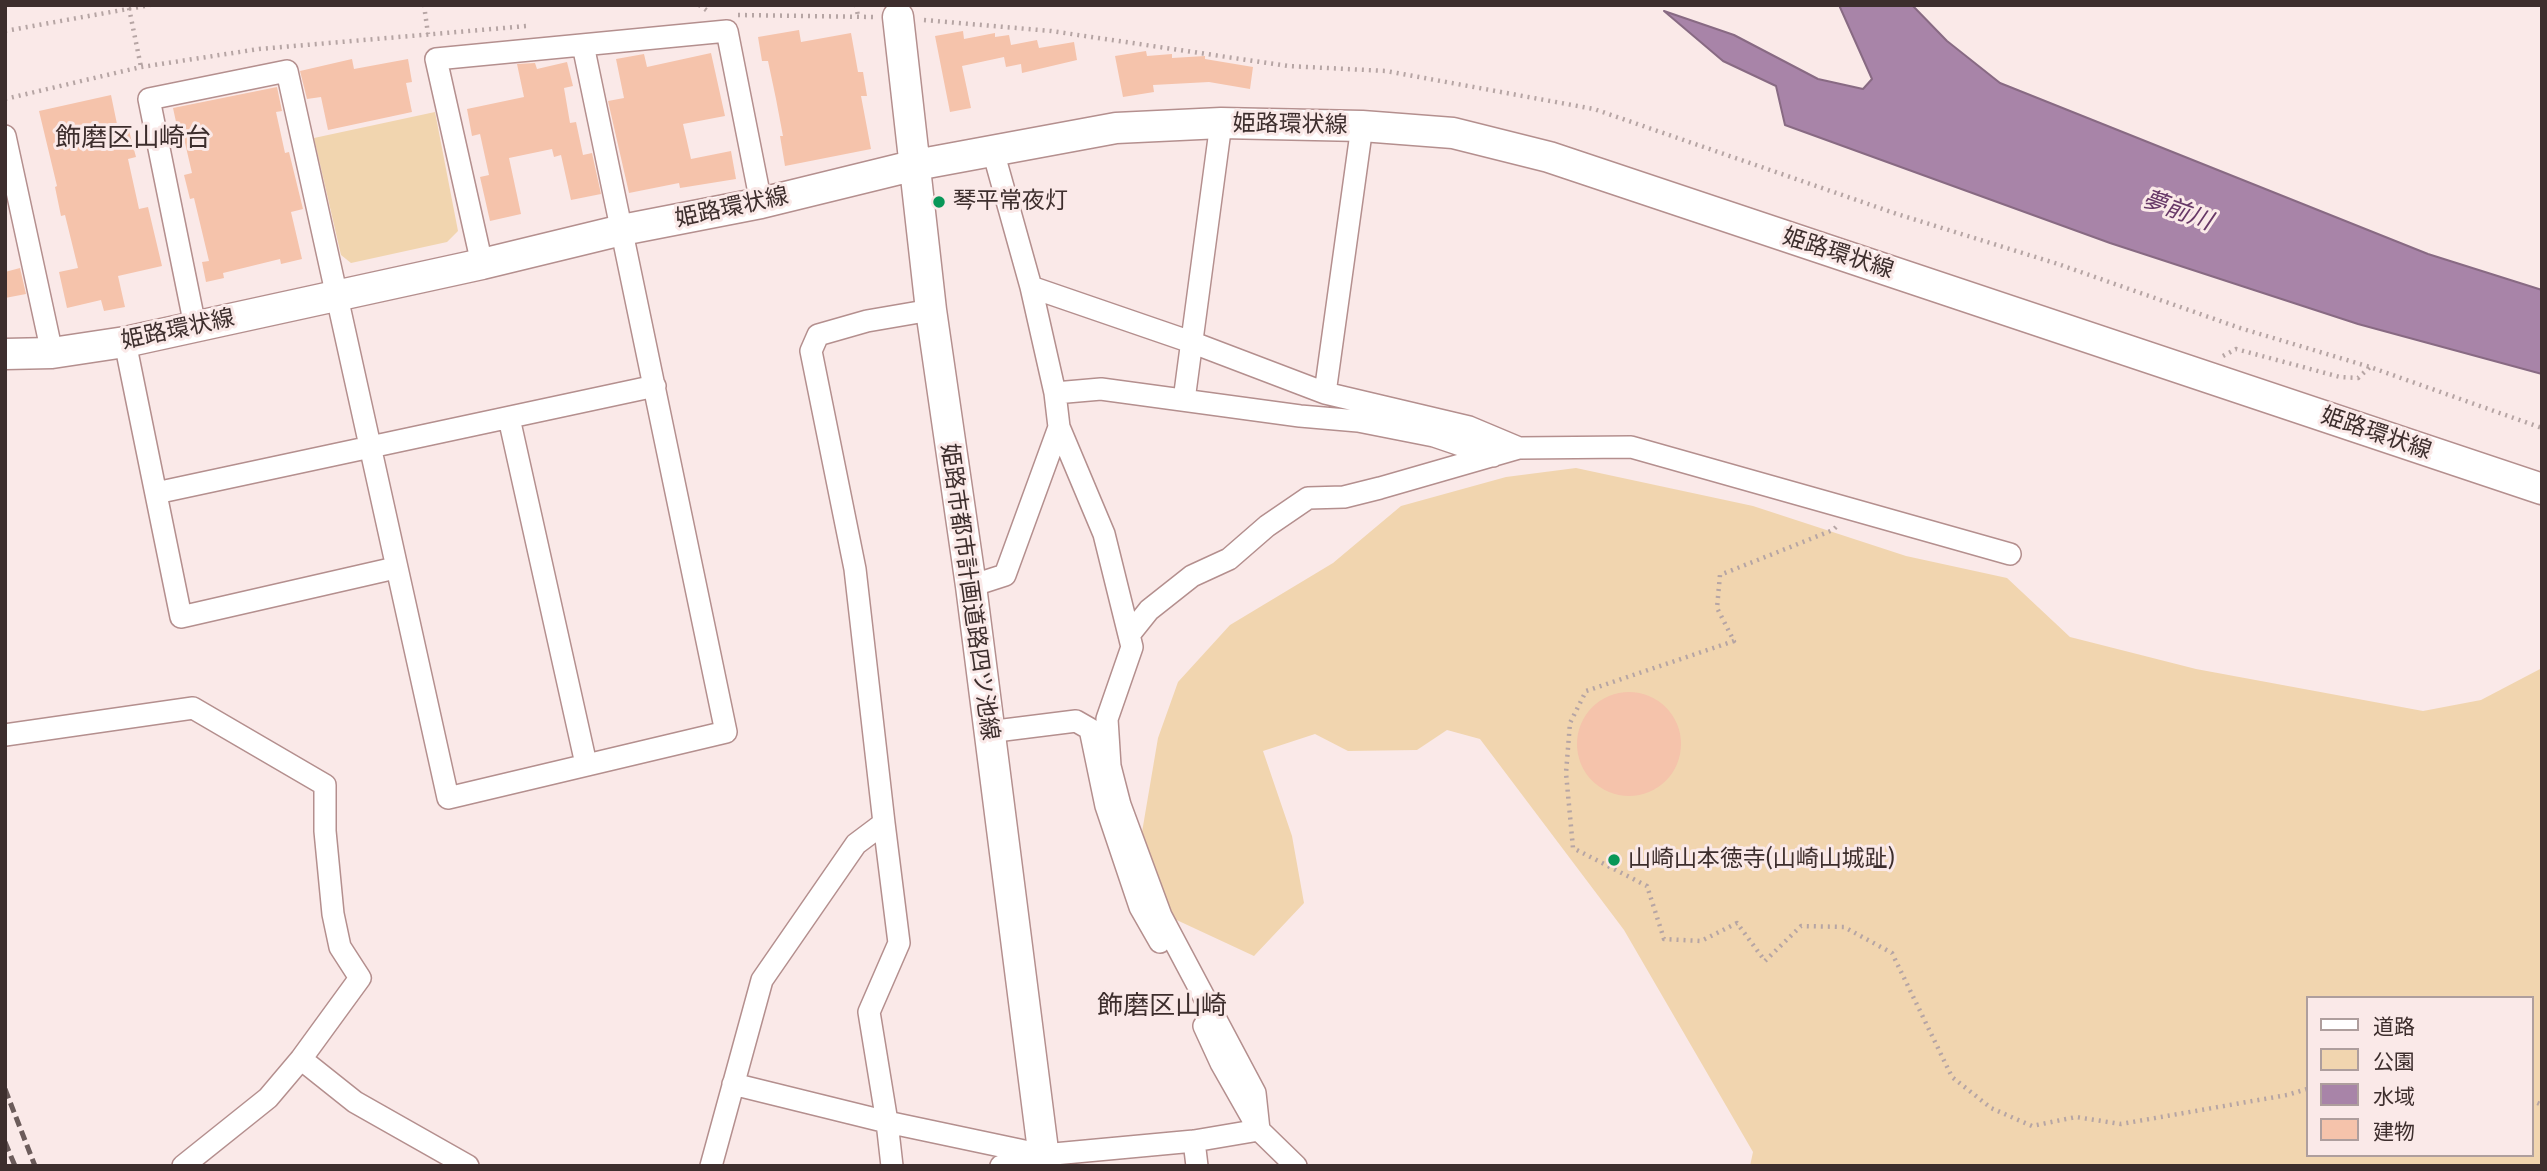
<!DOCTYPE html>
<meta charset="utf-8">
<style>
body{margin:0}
#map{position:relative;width:2547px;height:1171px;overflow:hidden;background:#fae9e8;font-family:"Fira Sans Condensed","Noto Sans JP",sans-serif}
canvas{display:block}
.frame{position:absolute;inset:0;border:7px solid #3d2e2d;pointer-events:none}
.legend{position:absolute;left:2306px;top:996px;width:228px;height:161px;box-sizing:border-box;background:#fae9e8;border:2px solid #ae9e9d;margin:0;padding:9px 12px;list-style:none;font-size:21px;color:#3d2e2d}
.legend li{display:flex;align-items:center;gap:14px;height:35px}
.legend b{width:35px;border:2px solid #ae9e9d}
</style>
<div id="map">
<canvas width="2547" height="1171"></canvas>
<div class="frame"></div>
<ul class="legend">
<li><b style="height:9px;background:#fff"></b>道路</li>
<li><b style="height:19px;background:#f1d5af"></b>公園</li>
<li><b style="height:19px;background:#a884a8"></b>水域</li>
<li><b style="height:19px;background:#f5c3ab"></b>建物</li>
</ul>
</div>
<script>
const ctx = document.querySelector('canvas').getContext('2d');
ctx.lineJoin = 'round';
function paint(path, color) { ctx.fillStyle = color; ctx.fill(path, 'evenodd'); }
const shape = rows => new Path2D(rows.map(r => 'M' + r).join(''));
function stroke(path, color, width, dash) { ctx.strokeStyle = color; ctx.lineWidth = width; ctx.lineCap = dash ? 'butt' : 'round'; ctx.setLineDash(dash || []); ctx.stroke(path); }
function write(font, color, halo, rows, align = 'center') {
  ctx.font = font + ' "Fira Sans Condensed","Noto Sans JP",sans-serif'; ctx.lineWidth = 6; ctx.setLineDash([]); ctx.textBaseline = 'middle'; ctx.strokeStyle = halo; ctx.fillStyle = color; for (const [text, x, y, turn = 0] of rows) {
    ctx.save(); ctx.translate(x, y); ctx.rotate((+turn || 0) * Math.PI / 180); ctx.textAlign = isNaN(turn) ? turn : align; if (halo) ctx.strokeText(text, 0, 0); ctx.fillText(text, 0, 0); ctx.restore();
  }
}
paint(shape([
 [435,112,458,231,447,242,351,263,341,255,314,138],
 [1576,468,1753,506,1906,556,2007,578,2070,637,2196,669,2423,711,2481,700,2542,668,2542,1166,1750,1166,1753,1152,1624,930,1480,739,1447,730,1417,750,1348,751,1315,734,1263,751,1292,836,1304,903,1254,956,1168,916,1141,838,1158,738,1178,682,1230,625,1333,563,1401,506,1506,477],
 [2307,998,2531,998,2531,1155,2307,1155]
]), '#f1d5af');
const water = shape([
 [1839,5,1912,5,1947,41,2000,83,2428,254,2542,290,2542,374,2358,324,2110,243,1785,125,1776,86,1723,61,1664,11,1734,35,1818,79,1863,89,1872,79,1839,5]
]);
paint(water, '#a884a8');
stroke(water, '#886a83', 2);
paint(shape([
 [799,30,801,42,851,33,858,72,863,72,867,96,861,96,871,149,785,166,780,136,783,136,776,99,768,61,762,61,758,37],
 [963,31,964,39,995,33,995,37,1009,35,1011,45,1037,40,1039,48,1074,42,1077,60,1022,73,1021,64,1006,67,1004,57,962,66,971,108,950,112,935,36],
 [1146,51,1147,56,1172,54,1172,58,1205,56,1205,59,1253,67,1250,89,1209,82,1153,85,1154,92,1123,97,1115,56],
 [711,53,725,116,683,124,691,159,731,151,736,179,680,188,679,183,629,193,608,101,624,98,616,59,644,54,647,67],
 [352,59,354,69,408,59,412,82,406,83,412,112,328,130,321,97,307,99,300,71],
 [567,62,573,86,564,88,570,123,576,122,583,155,592,153,601,194,571,200,561,155,554,157,552,149,509,158,521,214,490,221,480,177,489,175,480,134,472,136,467,109,524,97,517,64,535,63,537,69],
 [277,87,282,111,276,112,285,153,289,152,303,209,291,212,302,259,281,264,280,259,223,273,224,278,206,282,202,262,209,261,194,198,190,199,184,175,192,173,182,130,178,131,173,108],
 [111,95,118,129,128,127,136,157,128,159,139,209,148,207,162,266,118,276,125,307,104,311,101,300,67,308,59,272,78,268,65,215,61,216,55,187,57,186,39,111],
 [20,268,26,294,5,298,5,272],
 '1577 744a52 52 0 1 1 104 0a52 52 0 1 1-104 0Z'
]), '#f5c3ab');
const street = shape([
 [5,136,52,353],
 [482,264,436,59,727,31,761,203],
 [1031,287,1191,342,1325,393,1362,126],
 [195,326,149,99,287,71,448,798,726,732,583,45],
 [125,342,181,617,395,568],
 [1055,393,1101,389,1300,416,1358,421,1434,436,1493,456],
 [1325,393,1469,427,1519,448],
 [1184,400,1221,123],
 [509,418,586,764],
 [1059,427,1104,534,1132,647,1107,719,1110,766,1120,805,1161,916,1255,1093,1259,1130],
 [156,493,655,386],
 [971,586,1005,575,1059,427,1055,393,1031,287,993,151],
 [1129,635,1149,610,1192,576,1229,559,1267,526,1308,498,1344,497,1380,488,1519,448,1631,447,2010,554],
 [988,732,1076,721,1090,729,1106,806,1140,907,1160,942],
 [5,735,193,708,325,785,325,831,333,914,340,947,360,978,301,1059,268,1098,183,1166],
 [884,823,899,943,869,1012,887,1122,892,1166],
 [1204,1026,1221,1063,1259,1130,1296,1166],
 [301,1059,355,1102,468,1166],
 [733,1084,887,1122,1043,1155,1194,1141,1259,1130],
 [1194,1141,1197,1166],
 [711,1166,762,980,856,844,884,823,855,569,811,351,818,335,867,321,931,310],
 [1001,1166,1038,1157]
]);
const secondary = shape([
 [898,17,931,310,971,586,1045,1166],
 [5,354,52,353,125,342,482,264,622,230,761,203,916,165,1116,128,1221,123,1362,126,1453,133,1549,157,2542,489]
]);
stroke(street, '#b48f8e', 24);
stroke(secondary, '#b48f8e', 33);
stroke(shape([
 [424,5,428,34],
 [699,5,709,12],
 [856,5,858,16],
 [129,8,141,67],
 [738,15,873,17],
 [924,20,1051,31,1288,66,1386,71,1594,109,1897,214,2058,264,2240,328,2370,367,2542,428],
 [5,31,150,5],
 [5,99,141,67,259,49,527,26],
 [2223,356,2236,349,2340,377,2358,378,2370,367],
 [1836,527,1833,530,1720,575,1717,608,1734,641,1586,691,1570,723,1566,773,1573,848,1647,886,1664,939,1701,941,1737,923,1765,961,1801,926,1844,927,1892,953,1952,1077,1991,1108,2032,1126,2076,1117,2121,1124,2287,1095,2307,1089],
 [2531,1100,2542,1105]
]), '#b6a5a4', 4.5, [2, 5]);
stroke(street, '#fff', 21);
stroke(secondary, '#fff', 30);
stroke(shape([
 [5,1089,35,1166],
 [5,1142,15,1166]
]), '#6c5c5b', 5, [10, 5]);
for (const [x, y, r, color] of [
 [939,202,7,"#089758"],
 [1614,860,7,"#089758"]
]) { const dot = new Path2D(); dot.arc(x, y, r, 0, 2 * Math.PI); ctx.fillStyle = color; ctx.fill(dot); stroke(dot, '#fae9e8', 2.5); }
write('23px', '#3d2e2d', '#fae9e8', [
 ["姫路環状線",1290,125,1],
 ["姫路環状線",732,208,-12],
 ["姫路環状線",1838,254,18],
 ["姫路環状線",178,330,-12],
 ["姫路環状線",2376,434,19],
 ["姫路市都市計画道路四ツ池線",969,592,82]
]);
write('23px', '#3d2e2d', '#fae9e8', [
 ["琴平常夜灯",953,202],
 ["山崎山本徳寺(山崎山城趾)",1628,860]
], 'left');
write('italic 24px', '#673867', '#fae9e8', [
 ["夢前川",2177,211,20]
]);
write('26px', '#3d2e2d', '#fae9e8', [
 ["飾磨区山崎台",133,139],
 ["飾磨区山崎",1162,1007]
]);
</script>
